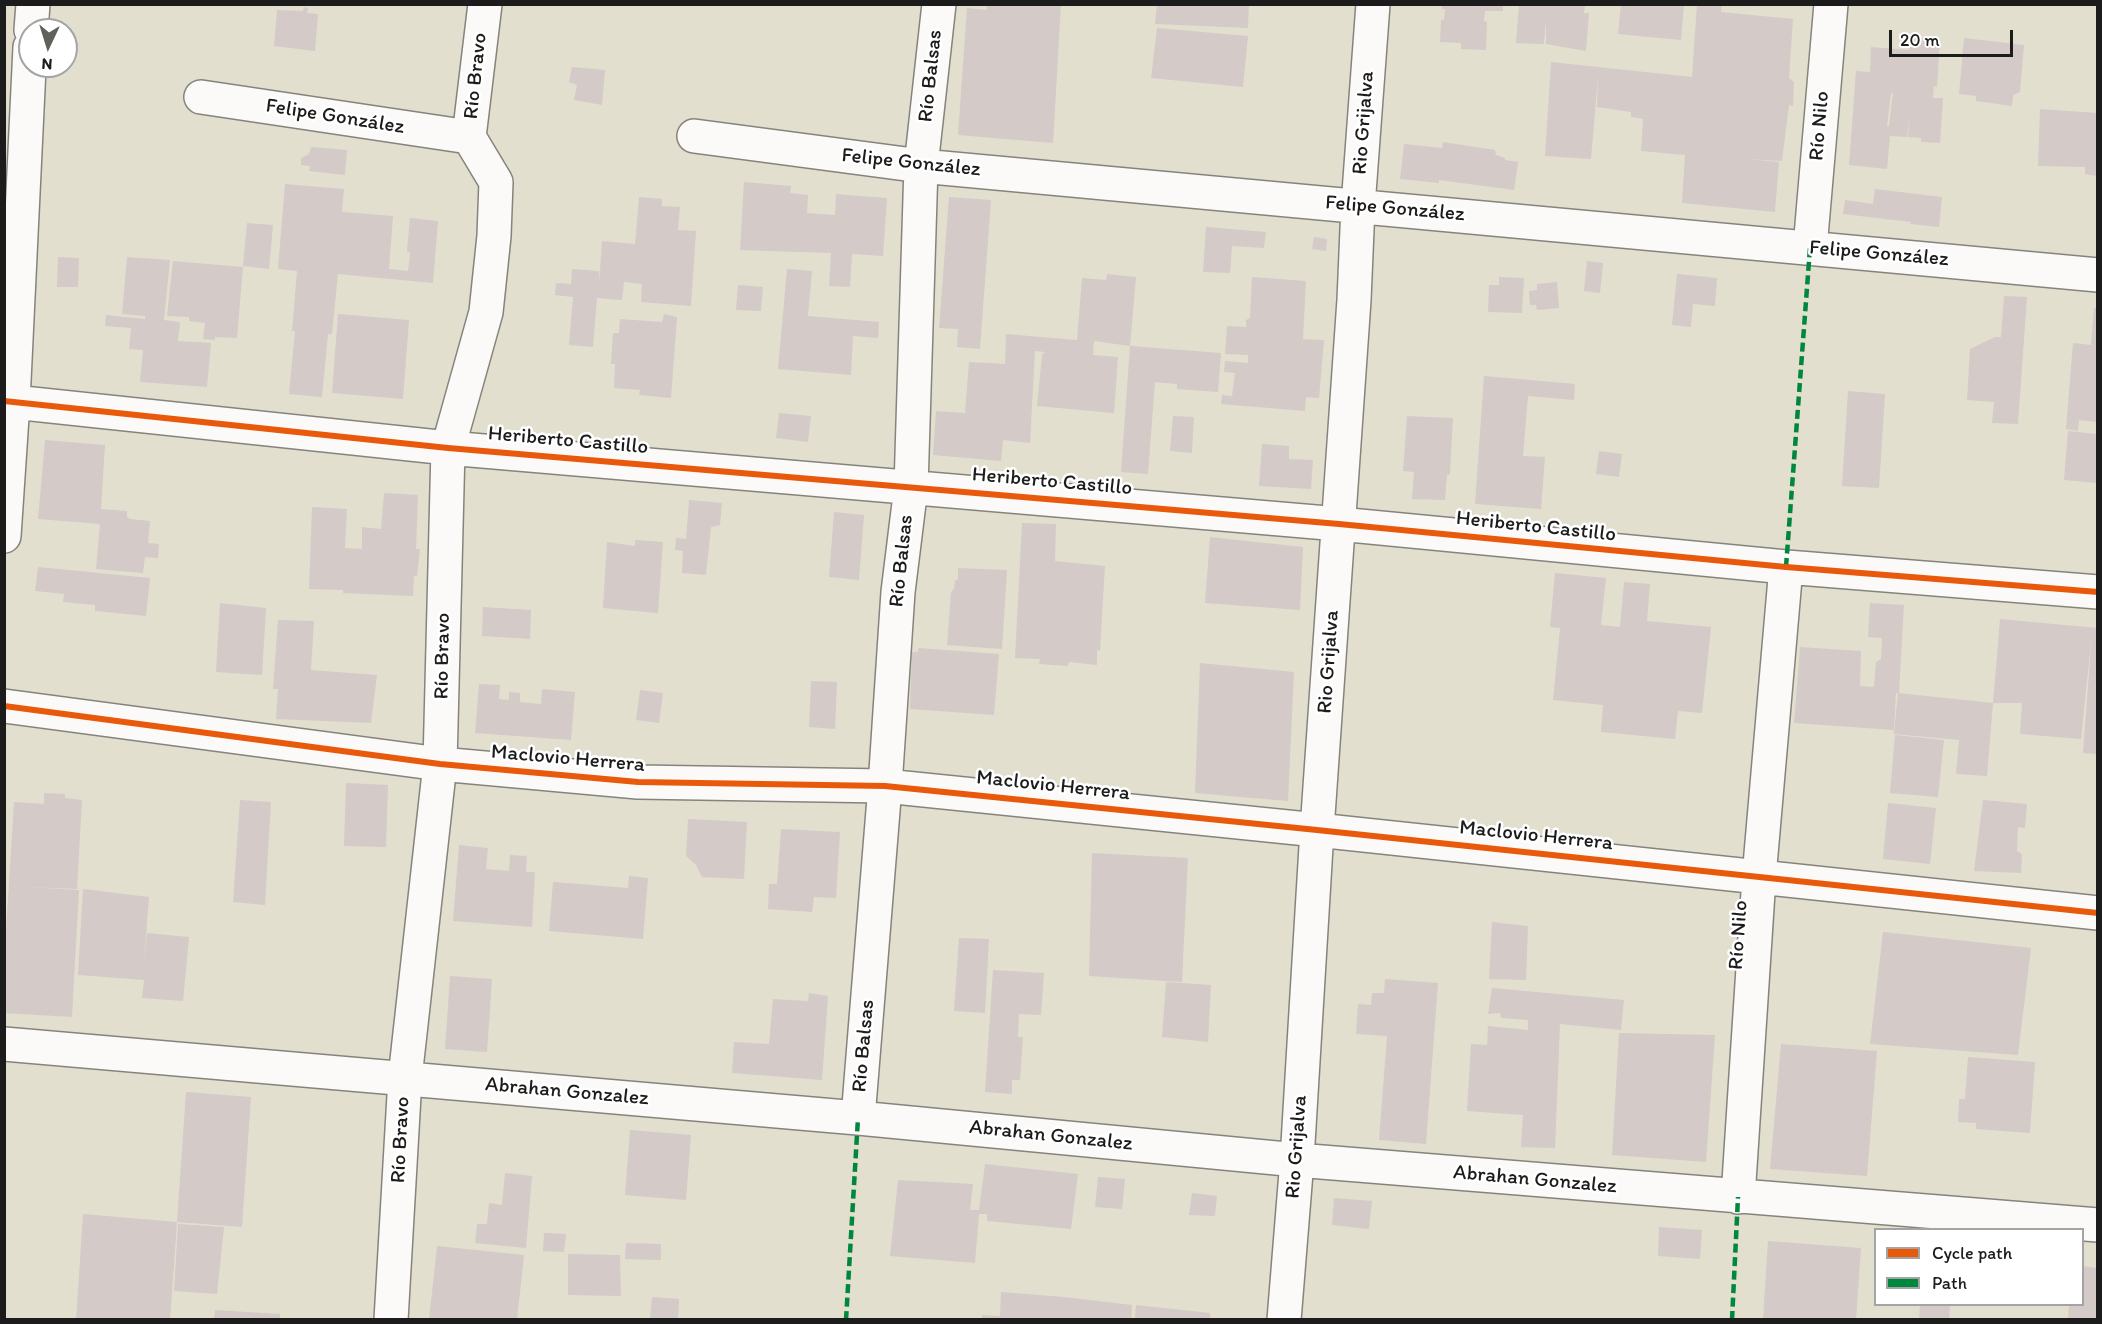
<!DOCTYPE html>
<meta charset="utf-8">
<style>
body{margin:0}
#map{position:relative;width:2102px;height:1324px;overflow:hidden;background:#e2dfcf;font-family:Itim,sans-serif}
canvas{display:block}
.frame{position:absolute;inset:0;border:6px solid #1c1c1c;pointer-events:none}
.legend{position:absolute;left:1874px;top:1228px;width:210px;height:78px;box-sizing:border-box;background:#fff;border:2px solid #a4a4a4;margin:0;padding:8px 10px;list-style:none;font-size:18px;color:#1c1c1c}
.legend li{display:flex;align-items:center;gap:12px;height:30px}
.legend b{width:30px;border:2px solid #a4a4a4}
.north{position:absolute;left:18px;top:18px;width:60px;height:60px;box-sizing:border-box;background:#fff;border:2px solid #a4a4a4;border-radius:50%;rotate:184deg;font-size:16px;font-weight:700;line-height:24px;text-align:center;color:#1c1c1c}
.north::after{content:'';display:block;margin:auto;width:21px;height:27px;background:#61605b;clip-path:polygon(50% 0,100% 100%,50% 72%,0 100%)}
.scale{position:absolute;left:1889px;top:30px;width:124px;height:27px;box-sizing:border-box;border:3px solid #1c1c1c;border-top:0;padding-left:8px;font-size:18px;line-height:21px;white-space:nowrap;color:#1c1c1c;-webkit-text-stroke:4px #fff;paint-order:stroke}
</style>
<div id="map">
<canvas width="2102" height="1324"></canvas>
<div class="frame"></div>
<ul class="legend">
<li><b style="height:8px;background:#e8590c"></b>Cycle path</li>
<li><b style="height:8px;background:#00873e"></b>Path</li>
</ul>
<div class="north">N</div>
<div class="scale">20 m</div>
</div>
<script>
const ctx = document.querySelector('canvas').getContext('2d');
ctx.lineJoin = 'round';
function paint(path, color) { ctx.fillStyle = color; ctx.fill(path, 'evenodd'); }
const shape = rows => new Path2D(rows.map(r => 'M' + r).join(''));
function stroke(path, color, width, dash) { ctx.strokeStyle = color; ctx.lineWidth = width; ctx.lineCap = dash ? 'butt' : 'round'; ctx.setLineDash(dash || []); ctx.stroke(path); }
function write(font, color, halo, rows, align = 'center') {
  ctx.font = font + ' Itim,sans-serif'; ctx.lineWidth = 5; ctx.setLineDash([]); ctx.textBaseline = 'middle'; ctx.strokeStyle = halo; ctx.fillStyle = color; for (const [text, x, y, turn = 0] of rows) {
    ctx.save(); ctx.translate(x, y); ctx.rotate((+turn || 0) * Math.PI / 180); ctx.textAlign = isNaN(turn) ? turn : align; if (halo) ctx.strokeText(text, 0, 0); ctx.fillText(text, 0, 0); ctx.restore();
  }
}
paint(shape([
 [986,4,1061,4,1053,143,958,135,967,8,987,10],
 [1157,4,1249,4,1248,28,1155,24],
 [1442,4,1503,4,1503,11,1485,11,1484,21,1487,22,1486,50,1461,49,1461,43,1440,42,1441,20,1444,20,1445,9,1442,9],
 [1519,4,1585,4,1584,13,1589,13,1586,51,1546,44,1546,19,1544,44,1516,43],
 [1621,4,1684,4,1681,40,1618,34],
 [1697,4,1722,4,1721,12,1793,19,1789,78,1794,82,1793,106,1789,105,1782,161,1748,159,1779,162,1775,212,1682,203,1685,155,1641,151,1643,119,1631,117,1631,112,1597,107,1598,76,1591,159,1545,156,1551,62,1692,77],
 [304,7,308,8,307,13,318,14,315,51,274,46,277,10,303,11],
 [1157,28,1248,36,1243,87,1151,78],
 [1910,38,1940,40,1937,87,1934,86,1933,98,1943,98,1940,143,1921,142,1921,138,1908,137,1909,117,1907,137,1890,136,1887,169,1849,165,1856,71,1870,72,1871,47,1909,50],
 [1891,93,1893,93,1889,126,1887,126],
 [1964,38,2024,45,2020,92,2013,95,2012,106,1976,101,1976,96,1959,94],
 [572,67,605,70,602,105,574,100,577,85,569,82],
 [2040,109,2097,113,2097,176,2085,174,2085,167,2038,166],
 [1443,142,1495,150,1496,155,1505,158,1505,160,1518,162,1514,190,1439,180,1439,183,1400,179,1404,144,1442,148],
 [311,147,347,150,345,175,309,171,310,166,301,165,301,158,309,154],
 [744,182,791,186,790,193,808,195,807,213,835,215,836,194,887,198,883,256,852,254,850,287,829,286,831,253,740,250],
 [285,184,344,189,342,212,393,216,389,269,408,271,410,253,407,251,410,218,438,221,433,283,338,274,332,334,328,334,322,397,289,394,295,331,292,331,297,271,278,269],
 [1875,189,1942,197,1939,227,1910,224,1911,222,1843,214,1845,200,1873,204],
 [639,197,662,199,662,206,680,207,678,230,696,231,691,306,641,302,642,284,624,282,622,300,597,298,593,347,569,345,573,297,555,295,556,283,571,284,572,269,599,271,599,284,602,241,635,244],
 [949,197,991,200,980,349,957,347,958,329,939,328],
 [247,223,273,225,269,269,243,266],
 [1206,227,1266,232,1264,248,1232,246,1230,273,1203,272],
 [1314,237,1327,239,1326,251,1312,249],
 [58,257,79,258,78,287,57,287],
 [127,257,170,260,164,320,180,322,178,341,211,343,207,387,140,382,143,350,129,349,131,328,105,326,106,315,145,319,145,316,122,314],
 [173,261,243,267,237,338,215,337,215,340,203,339,205,323,189,321,189,317,167,316],
 [1587,261,1603,263,1600,293,1584,291],
 [787,269,812,271,808,316,879,322,878,338,853,336,851,375,778,369],
 [1107,274,1136,277,1130,346,1094,341,1093,355,1118,357,1114,413,1037,406,1042,355,1045,352,1035,351,1030,443,1003,440,1001,461,933,455,936,411,965,413,969,362,1005,364,1006,334,1077,340,1082,278,1106,280],
 [1677,274,1717,278,1715,306,1693,304,1691,327,1672,325],
 [1252,277,1306,281,1303,339,1324,340,1319,398,1306,397,1305,411,1221,404,1222,395,1232,396,1235,373,1224,372,1225,361,1248,363,1248,355,1225,354,1227,326,1246,327,1246,320,1250,318],
 [1499,277,1524,278,1522,313,1488,312,1489,285,1499,285],
 [1557,282,1559,308,1537,310,1536,305,1530,305,1529,291,1537,290,1537,284],
 [738,285,763,287,761,311,736,310],
 [2004,296,2027,297,2018,424,1992,423,1994,402,1967,400,1970,349,1995,337,2001,337],
 [2094,308,2097,308,2097,422,2079,420,2078,431,2066,429,2073,343,2091,345],
 [338,314,409,320,403,399,332,393],
 [664,314,677,317,671,398,639,395,640,390,614,388,615,364,611,364,613,333,619,333,620,319,662,322],
 [1130,346,1221,353,1218,392,1177,389,1177,384,1155,382,1148,474,1121,472],
 [1484,376,1575,384,1574,400,1528,396,1523,456,1545,457,1541,509,1475,504],
 [1848,391,1885,394,1879,488,1842,486],
 [779,413,811,416,808,442,776,438],
 [1173,416,1194,417,1192,453,1170,451],
 [1407,416,1453,418,1450,474,1447,475,1445,500,1412,499,1414,472,1403,471],
 [2068,431,2097,434,2097,483,2064,480],
 [45,440,105,445,101,509,127,511,127,517,130,519,150,521,148,543,159,544,158,558,145,557,143,573,96,569,100,524,38,519],
 [1262,444,1289,446,1289,459,1313,460,1311,489,1259,486],
 [1599,451,1622,454,1619,477,1596,474],
 [384,493,418,495,416,549,420,549,417,576,414,576,413,596,343,593,343,590,309,589,312,507,347,509,345,548,362,549,362,527,381,529],
 [689,500,722,503,720,525,711,527,706,575,682,573,683,551,675,550,676,538,686,539],
 [834,512,864,515,859,580,829,577],
 [1022,523,1056,524,1055,561,1105,566,1100,651,1097,650,1097,665,1069,662,1068,666,1039,664,1040,659,1015,658],
 [1210,537,1303,547,1300,610,1205,603],
 [635,540,663,542,658,613,603,608,607,542,635,546],
 [38,567,150,578,146,616,95,611,95,605,63,602,64,594,35,591],
 [958,568,1007,570,1002,649,947,645,951,593,954,588,955,581,958,579],
 [1555,573,1606,578,1601,625,1620,627,1624,582,1650,584,1647,621,1711,627,1702,713,1678,711,1675,739,1601,732,1603,705,1553,700,1560,628,1550,627],
 [220,603,266,608,262,675,216,672],
 [1870,603,1904,605,1899,693,1896,693,1894,730,1794,723,1800,647,1861,651,1860,686,1874,687,1876,662,1881,659,1882,638,1868,637],
 [483,607,531,610,530,639,482,636],
 [2000,619,2097,628,2097,754,2083,753,2092,633,2081,739,2020,734,2022,703,1993,703],
 [278,620,314,621,311,670,377,675,371,723,276,719,278,689,273,689],
 [918,648,999,654,994,715,910,709,912,652,918,652],
 [1200,663,1294,672,1288,801,1195,793],
 [811,681,837,682,835,729,809,727],
 [479,684,500,685,499,699,509,700,509,692,520,693,520,702,541,704,542,689,575,692,571,740,475,733],
 [640,690,663,693,659,723,636,720],
 [1898,693,1993,703,1987,776,1956,774,1959,740,1894,734],
 [1895,735,1944,740,1938,797,1890,793],
 [346,783,388,785,386,847,344,846],
 [44,793,65,794,65,798,82,800,77,889,24,887,79,890,72,1017,4,1013,4,963,14,802,44,804],
 [240,800,271,802,265,905,233,902],
 [1983,800,2027,804,2025,828,2018,827,2017,851,2022,854,2021,873,1974,871],
 [1888,803,1936,808,1930,864,1883,859],
 [688,819,747,822,744,879,702,877,696,865,686,856],
 [781,829,840,832,836,898,814,897,812,912,768,909,769,884,777,884],
 [459,845,488,848,486,869,509,871,510,855,527,856,526,872,535,872,532,927,453,921],
 [1092,853,1188,858,1182,982,1089,976],
 [629,876,648,878,643,939,549,931,553,882,628,888],
 [83,889,149,897,144,960,147,933,189,937,183,1001,142,998,144,980,78,975],
 [1492,922,1528,926,1526,980,1489,979],
 [1883,932,2031,948,2018,1055,1870,1044],
 [959,938,989,939,985,1013,954,1011],
 [993,970,1044,973,1041,1015,1019,1014,1018,1037,1023,1037,1020,1080,1012,1080,1012,1094,985,1092],
 [450,976,492,979,487,1052,445,1049],
 [1385,979,1438,983,1426,1144,1379,1140,1387,1036,1356,1034,1358,1004,1371,1005,1372,993,1384,993],
 [1166,982,1211,985,1208,1042,1162,1037],
 [1492,988,1624,1000,1621,1030,1560,1024,1555,1148,1521,1147,1523,1115,1467,1111,1471,1044,1487,1045,1488,1026,1528,1030,1528,1020,1501,1018,1500,1013,1488,1014],
 [809,993,828,996,822,1080,732,1073,734,1042,769,1044,773,999,808,1001],
 [1619,1033,1715,1035,1706,1162,1612,1155],
 [1781,1044,1877,1051,1867,1176,1770,1169],
 [1968,1057,2035,1062,2030,1133,1976,1129,1976,1123,1958,1122,1959,1099,1965,1099],
 [186,1092,251,1097,242,1227,177,1222],
 [630,1130,691,1135,686,1200,625,1195],
 [985,1164,1078,1174,1071,1229,987,1221,987,1214,979,1214,975,1263,890,1256,898,1180,973,1184,970,1210,979,1210],
 [505,1173,532,1176,526,1248,475,1243,477,1224,487,1224,489,1203,502,1205],
 [1098,1177,1125,1179,1122,1209,1095,1207],
 [1192,1193,1217,1196,1215,1216,1189,1215],
 [1334,1198,1372,1201,1369,1229,1332,1225],
 [83,1214,177,1222,170,1320,76,1320],
 [178,1224,224,1227,217,1294,174,1291],
 [1659,1227,1702,1230,1700,1259,1658,1256],
 [544,1233,566,1234,564,1252,543,1251],
 [1768,1241,1861,1248,1856,1320,1763,1320],
 [626,1243,661,1244,661,1260,625,1259],
 [437,1246,524,1255,517,1320,429,1320],
 [568,1254,620,1255,621,1296,568,1295],
 [2082,1266,2097,1268,2097,1320,2068,1320,2069,1305,2082,1304],
 [1001,1292,1064,1297,1132,1305,1131,1320,982,1320,982,1315,1000,1316],
 [652,1297,679,1299,678,1320,650,1320],
 [1136,1305,1210,1313,1210,1320,1135,1320],
 [1920,1305,1950,1305,1949,1320,1919,1320],
 [215,1310,280,1314,280,1320,214,1320]
]), '#d4cac8');
const street = shape([
 [31,30,33,4],
 [201,97,469,137],
 [694,136,921,166,2098,275],
 [1810,248,1831,4],
 [4,401,448,448,1339,524,1786,567,2098,592],
 [4,536,13,402,30,47],
 [4,706,440,764,638,782,885,786,1317,830,2098,913],
 [4,1044,858,1118,1297,1160,2098,1225],
 [858,1118,885,786,898,592,911,487,921,166,939,4],
 [1738,1197,1759,877,1786,567],
 [391,1320,405,1078,440,764,448,448,486,312,494,236,496,182,469,137,485,4],
 [1284,1320,1297,1160,1317,830,1354,300,1358,206,1373,4]
]);
stroke(street, '#85847c', 36);
stroke(street, '#fbfaf8', 33);
stroke(shape([
 [1786,567,1810,248],
 [846,1320,858,1118],
 [1732,1320,1738,1197]
]), '#00873e', 4.5, [9, 4.5]);
stroke(shape([
 [4,401,448,448,1339,524,1786,567,2098,592],
 [4,706,440,764,638,782,885,786,1317,830,2098,913]
]), '#e8590c', 6);
write('21px', '#1c1c1c', '#fff', [
 ["Río Bravo",476,76,-84],
 ["Río Balsas",931,76,-84],
 ["Felipe González",335,117,9],
 ["Rio Grijalva",1364,123,-86],
 ["Río Nilo",1820,126,-85],
 ["Felipe González",911,163,6],
 ["Felipe González",1395,209,5],
 ["Felipe González",1879,254,5],
 ["Heriberto Castillo",568,441,5],
 ["Heriberto Castillo",1052,482,5],
 ["Heriberto Castillo",1536,527,6],
 ["Río Balsas",902,561,-84],
 ["Río Bravo",443,656,-89],
 ["Rio Grijalva",1329,662,-86],
 ["Maclovio Herrera",568,759,5],
 ["Maclovio Herrera",1053,786,6],
 ["Maclovio Herrera",1536,836,6],
 ["Río Nilo",1739,935,-86],
 ["Río Balsas",864,1046,-85],
 ["Abrahan Gonzalez",567,1092,5],
 ["Abrahan Gonzalez",1051,1136,6],
 ["Río Bravo",401,1140,-87],
 ["Rio Grijalva",1297,1147,-86],
 ["Abrahan Gonzalez",1535,1180,5]
]);
</script>
